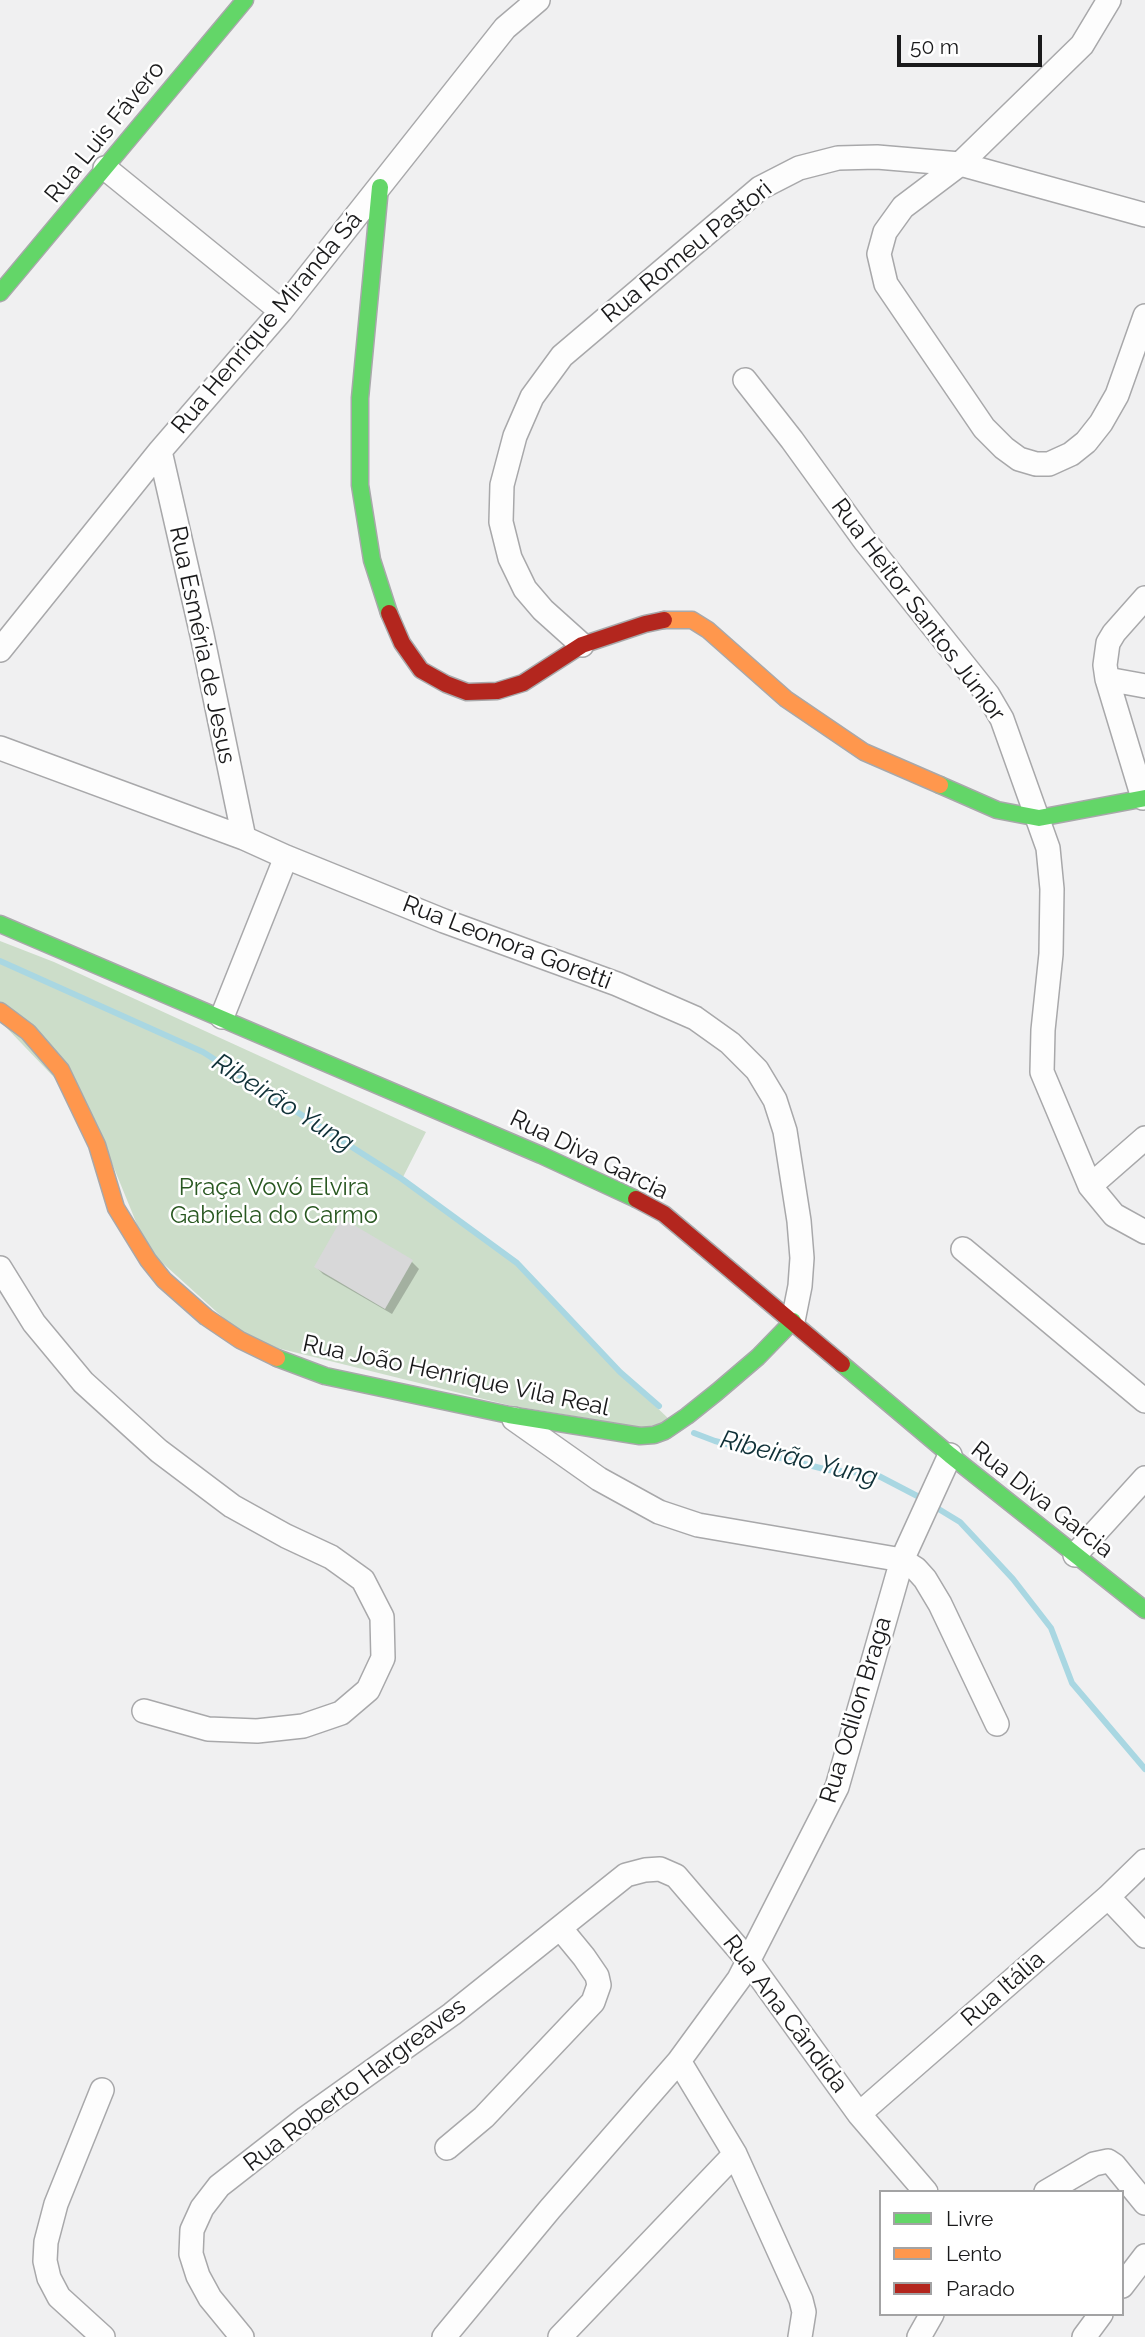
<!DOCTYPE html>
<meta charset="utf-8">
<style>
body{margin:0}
#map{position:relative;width:1145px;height:2337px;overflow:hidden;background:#f0f0f1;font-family:Raleway,sans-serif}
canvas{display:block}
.legend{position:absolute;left:879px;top:2190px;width:245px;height:126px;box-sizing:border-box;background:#fff;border:2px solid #a3a3a4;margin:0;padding:9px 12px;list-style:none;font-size:21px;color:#1a1a1b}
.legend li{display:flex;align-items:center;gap:14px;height:35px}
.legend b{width:35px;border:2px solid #a3a3a4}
.scale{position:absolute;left:897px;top:35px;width:145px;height:32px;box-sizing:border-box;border:4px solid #1a1a1b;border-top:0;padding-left:9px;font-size:21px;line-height:24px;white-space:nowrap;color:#1a1a1b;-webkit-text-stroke:5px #fff;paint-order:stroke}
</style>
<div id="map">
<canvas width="1145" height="2337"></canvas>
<ul class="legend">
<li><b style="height:9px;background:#63d668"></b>Livre</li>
<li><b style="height:9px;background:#ff974d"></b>Lento</li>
<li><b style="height:9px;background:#b3261e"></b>Parado</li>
</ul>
<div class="scale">50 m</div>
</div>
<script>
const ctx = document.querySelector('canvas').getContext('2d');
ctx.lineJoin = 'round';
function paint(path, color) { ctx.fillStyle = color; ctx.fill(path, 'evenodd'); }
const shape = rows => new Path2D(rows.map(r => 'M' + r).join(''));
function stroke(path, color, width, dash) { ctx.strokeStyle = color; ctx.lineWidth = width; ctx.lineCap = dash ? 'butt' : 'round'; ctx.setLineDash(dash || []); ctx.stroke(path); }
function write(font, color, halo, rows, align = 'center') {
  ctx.font = font + ' Raleway,sans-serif'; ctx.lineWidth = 5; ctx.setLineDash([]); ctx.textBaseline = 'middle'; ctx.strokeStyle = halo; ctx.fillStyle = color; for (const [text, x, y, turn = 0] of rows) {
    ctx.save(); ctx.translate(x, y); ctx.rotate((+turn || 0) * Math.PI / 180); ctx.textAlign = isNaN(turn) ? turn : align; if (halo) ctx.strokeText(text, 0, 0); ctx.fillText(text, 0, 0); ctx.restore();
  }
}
paint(shape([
 [0,941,54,962,426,1132,402,1179,517,1263,620,1372,672,1422,645,1428,508,1405,249,1341,147,1249,94,1119,0,1021]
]), '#ccddc9');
paint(shape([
 [412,1262,419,1269,392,1314,323,1274,316,1267]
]), '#0003');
stroke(shape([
 [0,961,203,1052,402,1179,517,1263,620,1372,659,1406],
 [694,1433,715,1441,828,1470,875,1474,923,1499],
 [932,1505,960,1522,1013,1579,1051,1628,1072,1683,1145,1769]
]), '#a9d7e2', 6);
paint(shape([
 [342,1218,413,1260,385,1309,314,1267]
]), '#d8d8d9');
const street = shape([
 [1109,0,1082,45,960,164,903,207,885,232,879,254,886,284,984,428,1004,448,1019,459,1036,464,1049,464,1071,454,1086,442,1101,423,1117,395,1145,316],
 [105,168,281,311],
 [745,380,792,440,865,541,988,695,1002,719,1048,848,1052,889,1051,954,1043,1030,1042,1072,1090,1186,1114,1215,1145,1232],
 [160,451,202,635,244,838],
 [582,645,543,610,525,589,510,558,501,522,502,485,515,436,532,397,562,356,760,188,799,168,838,158,877,157,960,164,1145,215],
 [0,650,160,451,281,311,505,28,538,0],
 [1107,679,1145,686],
 [0,748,244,838,286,857,444,921,617,984,695,1018,730,1043,757,1070,775,1100,785,1131,799,1221,802,1258,800,1286,793,1321],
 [1143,798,1107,679,1105,665,1108,643,1114,633,1145,598],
 [222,1017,286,857],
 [1090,1186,1145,1138],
 [963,1249,1145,1401],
 [0,1268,34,1323,83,1382,159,1451,232,1506,286,1536,331,1557,363,1580,382,1617,383,1658,368,1690,341,1713,303,1726,257,1731,208,1729,144,1711],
 [514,1419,599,1479,659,1512,698,1525,902,1560,916,1569,925,1579,940,1604,997,1724],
 [1075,1555,1145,1478],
 [1108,1897,1145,1936],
 [679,2061,735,2154,801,2300,804,2312,800,2337],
 [102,2090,56,2204,46,2242,45,2261,49,2278,59,2297,103,2337],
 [859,2114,1108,1897,1145,1861],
 [447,2148,484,2117,593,2002,599,1985,597,1976,584,1957,561,1929],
 [1046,2192,1094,2164,1108,2161,1114,2165,1145,2203],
 [1122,2286,1145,2256],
 [242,2337,210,2298,198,2276,191,2254,192,2230,202,2208,219,2186,306,2118,452,2014,626,1875,645,1870,660,1869,676,1876,747,1959,859,2114,926,2192],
 [444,2337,550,2209,679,2061,739,1979,837,1787,902,1560,950,1455],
 [560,2337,735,2154],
 [919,2337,932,2314],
 [1084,2337,1101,2314]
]);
const fast = shape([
 [380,187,360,398,360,485,372,560,389,613],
 [0,293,245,0],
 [940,785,997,810,1039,818,1145,798],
 [0,924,541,1155,636,1199],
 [277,1358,325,1376,509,1415,640,1436,654,1435,665,1431,687,1416,717,1392,758,1357,793,1321],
 [842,1364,950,1455,1145,1610]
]);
const slow = shape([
 [664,620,692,620,708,630,786,699,864,752,940,785],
 [0,1011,28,1032,61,1070,97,1145,116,1208,148,1260,164,1280,206,1317,240,1340,277,1358]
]);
const jam = shape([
 [389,613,402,643,421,670,446,684,467,692,497,691,523,683,582,645,645,624,664,620],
 [636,1199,664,1214,842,1364]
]);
stroke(street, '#a8a8aa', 26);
stroke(fast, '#a8a8aa', 19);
stroke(slow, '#a8a8aa', 19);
stroke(jam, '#a8a8aa', 19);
stroke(street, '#fdfdfd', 23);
stroke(fast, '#63d668', 16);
stroke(slow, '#ff974d', 16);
stroke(jam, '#b3261e', 16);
write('24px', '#1a1a1b', '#fff', [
 ["Rua Luis Fávero",105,132,-51],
 ["Rua Romeu Pastori",687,252,-39],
 ["Rua Henrique Miranda Sá",267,323,-50],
 ["Rua Heitor Santos Júnior",918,610,53],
 ["Rua Esméria de Jesus",202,645,78],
 ["Rua Leonora Goretti",507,943,21],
 ["Rua Diva Garcia",589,1155,26],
 ["Rua João Henrique Vila Real",456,1376,12],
 ["Rua Diva Garcia",1042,1500,38],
 ["Rua Odilon Braga",856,1710,-73],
 ["Rua Itália",1003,1989,-41],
 ["Rua Ana Cândida",785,2014,53],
 ["Rua Roberto Hargreaves",355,2085,-37]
]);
write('24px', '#295821', '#fff', [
 ["Praça Vovó Elvira",274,1188],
 ["Gabriela do Carmo",274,1216]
]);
write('italic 26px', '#0f3037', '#fff', [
 ["Ribeirão Yung",283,1103,32],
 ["Ribeirão Yung",799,1459,14]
]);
</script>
